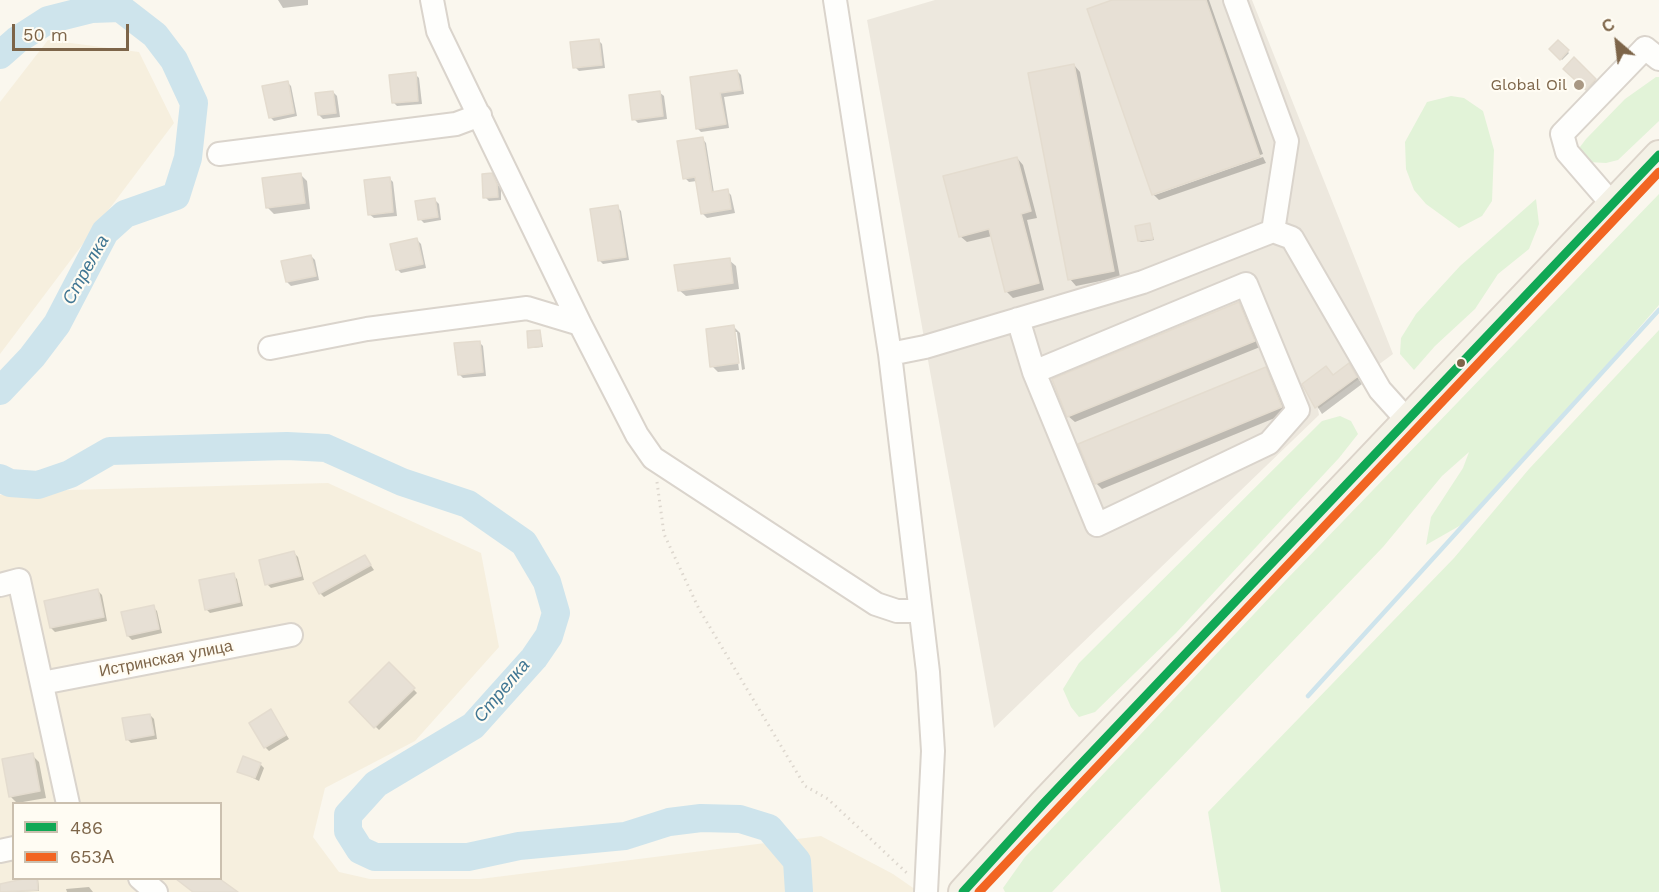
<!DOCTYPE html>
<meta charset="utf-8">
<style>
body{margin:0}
#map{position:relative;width:1659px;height:892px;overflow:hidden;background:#faf7ee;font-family:"Work Sans",sans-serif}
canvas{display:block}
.legend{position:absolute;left:12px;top:802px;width:210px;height:78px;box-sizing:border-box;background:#fffcf3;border:2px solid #cbc0af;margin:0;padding:8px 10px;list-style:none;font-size:18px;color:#7d6549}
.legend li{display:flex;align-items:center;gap:12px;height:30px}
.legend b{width:30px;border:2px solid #cbc0af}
.north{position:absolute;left:1587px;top:12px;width:60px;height:60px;-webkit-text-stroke:4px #fffcf3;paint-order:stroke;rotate:332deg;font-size:16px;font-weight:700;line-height:24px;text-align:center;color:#7d6549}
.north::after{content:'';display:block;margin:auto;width:21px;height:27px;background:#7d6549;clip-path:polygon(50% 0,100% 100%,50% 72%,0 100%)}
.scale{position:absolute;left:12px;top:24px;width:117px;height:27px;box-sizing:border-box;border:3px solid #7d6549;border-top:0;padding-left:8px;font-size:18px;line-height:21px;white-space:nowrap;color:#7d6549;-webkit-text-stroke:4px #fffcf3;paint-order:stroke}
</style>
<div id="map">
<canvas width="1659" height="892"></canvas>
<ul class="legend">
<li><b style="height:8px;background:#10a855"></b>486</li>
<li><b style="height:8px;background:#f26522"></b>653А</li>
</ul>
<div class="north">С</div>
<div class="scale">50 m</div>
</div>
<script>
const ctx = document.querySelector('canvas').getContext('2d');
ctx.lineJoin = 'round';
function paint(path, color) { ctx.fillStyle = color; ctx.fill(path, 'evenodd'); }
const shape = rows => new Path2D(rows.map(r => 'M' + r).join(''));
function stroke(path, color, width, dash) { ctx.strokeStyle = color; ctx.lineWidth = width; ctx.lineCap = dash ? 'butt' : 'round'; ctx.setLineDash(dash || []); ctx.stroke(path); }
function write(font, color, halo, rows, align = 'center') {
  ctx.font = font + ' "Work Sans",sans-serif'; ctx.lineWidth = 4.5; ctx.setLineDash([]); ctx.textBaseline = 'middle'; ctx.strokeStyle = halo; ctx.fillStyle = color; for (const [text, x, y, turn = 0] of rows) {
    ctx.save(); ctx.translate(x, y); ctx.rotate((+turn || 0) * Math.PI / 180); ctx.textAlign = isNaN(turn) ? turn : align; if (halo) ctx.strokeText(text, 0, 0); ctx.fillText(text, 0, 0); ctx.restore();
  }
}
paint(shape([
 [48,40,139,52,174,123,0,354,0,102],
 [328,483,481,553,499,647,415,741,325,788,313,837,339,872,370,879,480,879,821,836,893,874,919,892,0,892,0,495,33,491],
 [14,804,220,804,220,878,14,878]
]), '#f6efde');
paint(shape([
 [935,0,1252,0,1393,354,1318,409,1319,415,994,728,867,20]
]), '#ede8de');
paint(shape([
 [1656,77,1659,77,1659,121,1618,160,1606,163,1588,162,1582,156,1580,147,1586,139,1625,99],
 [1451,96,1464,98,1483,111,1494,150,1492,201,1482,216,1459,228,1426,204,1414,190,1406,169,1405,142,1427,102],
 [1659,194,1659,305,1497,491,1468,521,1426,545,1431,517,1463,468,1469,452,1442,476,1383,547,1052,892,1005,892,1003,888,1025,857,1286,580],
 [1536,199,1539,224,1529,249,1498,274,1475,309,1435,346,1414,370,1400,354,1401,338,1416,314,1460,266],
 [1659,330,1659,892,1221,892,1208,812,1454,558,1529,469],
 [1340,416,1351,421,1358,434,1339,458,1176,633,1095,712,1079,717,1071,707,1063,689,1079,663,1322,421]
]), '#e2f3d8');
paint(shape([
 [278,0,308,0,308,5,283,8],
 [1117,0,1209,0,1263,154,1155,192,1155,195,1263,157,1266,163,1159,200,1153,194],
 [598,40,602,44,605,68,579,71,575,67],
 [1558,42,1569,53,1562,60,1551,49],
 [1574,60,1597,82,1588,90,1566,69],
 [1074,65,1080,72,1120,277,1076,286,1070,279],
 [737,71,741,75,744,94,724,97,729,128,701,132,697,128,691,78],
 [415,74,419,78,422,104,397,106,393,102],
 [287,82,291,86,297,116,274,121,270,117],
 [333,92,337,96,340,117,323,119,319,115],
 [659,92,664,96,667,119,638,123,634,119],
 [702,138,706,143,714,193,727,191,731,195,735,213,707,218,703,214,697,181,689,182,685,178],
 [1017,158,1023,165,1037,218,1027,220,1044,290,1013,298,1006,291,992,236,967,242,960,236],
 [300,174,307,181,310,209,274,214,268,208],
 [491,175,501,189,501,200,489,201,485,197],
 [389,178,393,182,397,216,374,218,369,214],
 [435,200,439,204,441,220,424,223,420,219],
 [617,207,621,211,629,260,603,264,599,260],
 [1150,225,1154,240,1141,242,1139,241],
 [417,240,421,244,426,268,401,273,397,269],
 [311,256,315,260,319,280,291,286,287,282],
 [729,260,736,266,739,289,686,296,679,290],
 [1238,303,1245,310,1260,347,1075,422,1068,416],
 [734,327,740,333,745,369,742,370,737,332,734,332,739,370,718,372,712,366],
 [540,332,543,347,531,348,530,347],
 [479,342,483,346,486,376,463,378,459,374],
 [1349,365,1362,384,1322,414,1304,385,1334,376],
 [1265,369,1272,375,1287,413,1102,489,1096,483],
 [294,553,298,557,304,580,271,588,267,584],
 [365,557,374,570,324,597,320,593],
 [233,575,237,579,243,606,210,613,206,609],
 [98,591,102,595,107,621,55,632,51,628],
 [153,607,157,611,162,633,132,640,128,636],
 [389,664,417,693,379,730,351,702],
 [271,711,289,739,269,751,265,747],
 [150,715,154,719,157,739,131,743,127,739],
 [32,755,39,762,46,798,17,803,11,797,4,760],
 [260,764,264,768,259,781,239,771],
 [30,878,38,878,39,891,0,892,0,885],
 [182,878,218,878,233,892,194,892,181,881],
 [89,887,93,892,67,892,66,889]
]), '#0003');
stroke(shape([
 [1308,696,1659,310]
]), '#cee4ec', 4.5);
stroke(shape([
 [0,55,17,40,48,20,92,9,120,8,155,35,174,60,194,103,188,158,176,196,125,214,105,232,57,324,32,357,0,391],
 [0,478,10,483,38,485,70,474,110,451,287,446,326,448,402,482,468,504,524,543,547,582,556,613,549,636,534,658,473,726,376,784,348,815,348,831,360,850,375,857,468,857,519,846,625,836,669,822,701,818,740,819,769,828,797,861,799,892]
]), '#cee4ec', 28);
const building = shape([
 [1112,0,1206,0,1260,157,1152,195,1087,9,1112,0],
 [599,39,602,65,573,68,570,42,599,39],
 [1558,40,1569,50,1560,60,1549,49,1558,40],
 [1574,57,1596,79,1586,90,1563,69,1574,57],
 [1074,64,1114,271,1068,280,1028,73,1074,64],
 [737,70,741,90,720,93,726,124,696,129,690,77,737,70],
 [416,72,418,101,392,103,389,75,416,72],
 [288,81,294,113,269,118,262,86,288,81],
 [333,91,336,113,318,115,315,93,333,91],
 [660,91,663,116,632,120,629,95,660,91],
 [703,137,712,192,728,189,731,209,701,214,695,177,683,179,677,141,703,137],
 [1017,157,1031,211,1021,214,1039,283,1005,292,989,229,959,237,943,176,1017,157],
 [301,173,305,203,266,208,262,178,301,173],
 [492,173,497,184,498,197,483,198,482,174,492,173],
 [390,177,393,212,368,215,364,180,390,177],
 [435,198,438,217,418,220,415,201,435,198],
 [618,205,626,257,598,261,590,209,618,205],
 [1150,223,1153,239,1138,241,1135,226,1150,223],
 [417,238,423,264,396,270,390,244,417,238],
 [311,255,316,276,286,282,281,261,311,255],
 [730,258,733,283,678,291,674,265,730,258],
 [1239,302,1255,341,1067,417,1052,379,1239,302],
 [734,325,739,363,710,367,706,329,734,325],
 [540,330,542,346,528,348,527,331,540,330],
 [480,341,483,372,458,375,454,343,480,341],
 [1349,363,1357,377,1315,408,1302,384,1326,366,1333,375,1349,363],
 [1266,367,1282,407,1095,484,1078,444,1266,367],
 [294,551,301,576,265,585,259,560,294,551],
 [365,555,371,565,319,594,313,583,365,555],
 [234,573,240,602,205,610,199,580,234,573],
 [98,589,104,617,50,628,44,601,98,589],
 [154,605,159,629,127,636,121,612,154,605],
 [389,662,415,688,374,728,349,702,389,662],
 [271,709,286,735,264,748,249,723,271,709],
 [150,714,154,735,126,740,122,718,150,714],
 [33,753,40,791,9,797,2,759,33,753],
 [243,756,261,763,255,778,237,772,243,756],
 [23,879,37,879,38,890,0,892,0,884,23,879],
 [176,879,220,879,238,892,193,892,176,879]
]);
paint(building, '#e7e0d5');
stroke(building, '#e4dccf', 1.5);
const minor = shape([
 [432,0,438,31,580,324,637,435,653,458,876,604,897,611,920,611],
 [835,0,890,354,928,672,933,751,926,892],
 [1235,0,1287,141,1273,231],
 [219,154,456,124,480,115],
 [1612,204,1567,152,1562,134,1645,48,1659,59],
 [1018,319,1034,372,1097,525,1269,443,1298,410,1246,284,1034,372],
 [270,348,367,329,527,308,580,324],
 [890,354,925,347,1143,282,1273,231,1292,238,1380,390,1407,420],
 [0,585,19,580,68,804],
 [42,683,291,635],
 [0,851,14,848],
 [140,878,156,892]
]);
const major = shape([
 [963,892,1044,803,1659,155]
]);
stroke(minor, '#dad4cc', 26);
stroke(major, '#dcd4ca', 32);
stroke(shape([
 [657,482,664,534,699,609,805,786,828,799,909,875]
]), '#ddd7ce', 3, [1.5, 4.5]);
stroke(minor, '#fefefc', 22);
stroke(major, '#f4f1e6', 28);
stroke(shape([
 [963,892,1044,803,1659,155]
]), '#10a855', 9);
stroke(shape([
 [979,892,1659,172]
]), '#f26522', 9);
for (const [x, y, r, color] of [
 [1579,85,6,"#a99883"],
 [1461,363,5,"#7d6549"]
]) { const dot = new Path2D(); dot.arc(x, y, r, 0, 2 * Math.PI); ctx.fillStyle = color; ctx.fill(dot); stroke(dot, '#fffcf3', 2); }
write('16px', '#7d6549', '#fffcf3', [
 ["Global Oil",1567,85]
], 'right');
write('16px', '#7d6549', '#fffcf3', [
 ["Истринская улица",166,659,-11]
]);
write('italic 18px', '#407693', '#fffcf3', [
 ["Стрелка",86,270,-61],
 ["Стрелка",502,691,-50]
]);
</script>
